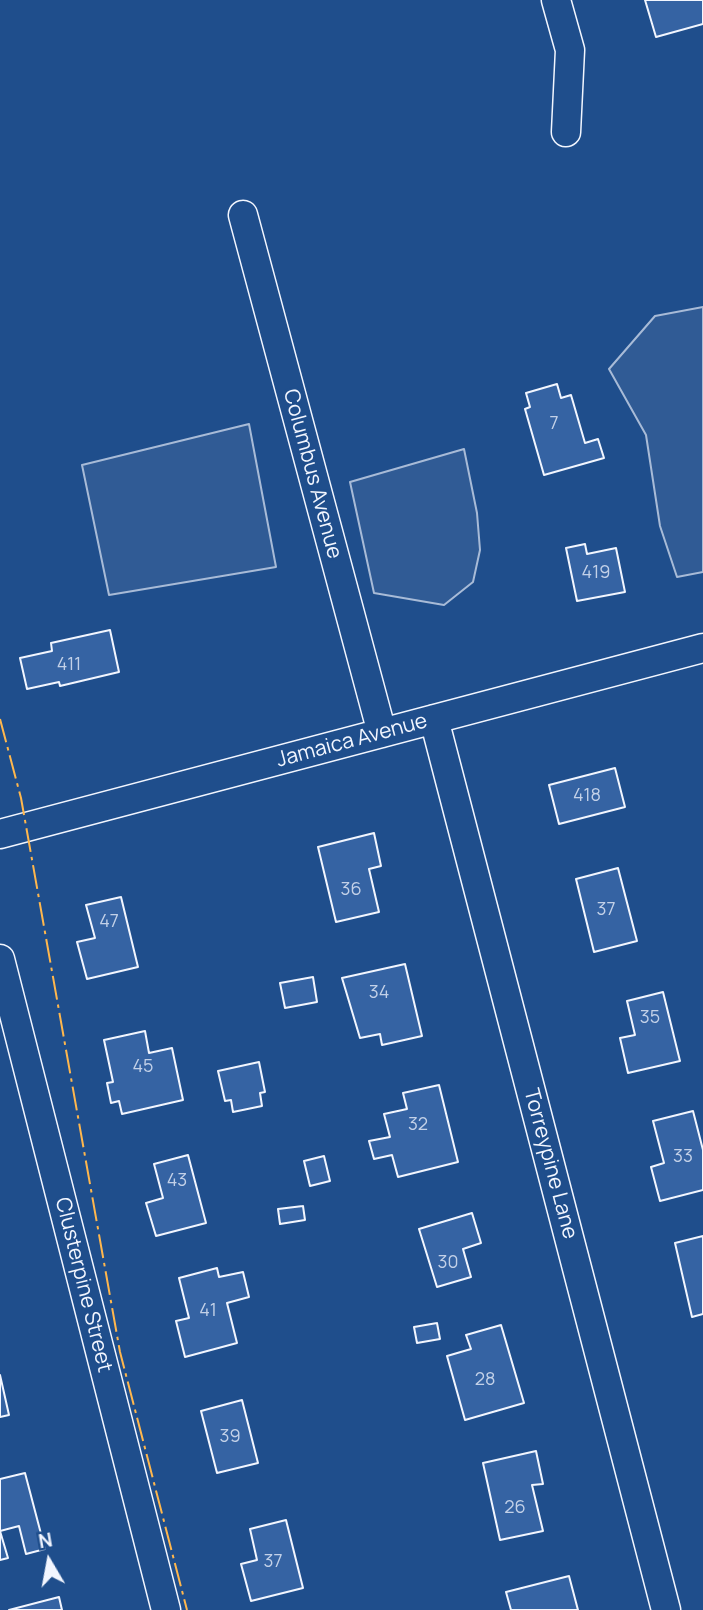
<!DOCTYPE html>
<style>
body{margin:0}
#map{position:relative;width:703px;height:1610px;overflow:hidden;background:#1f4e8c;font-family:Manrope,sans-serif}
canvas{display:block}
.north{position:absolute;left:14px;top:1526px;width:70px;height:70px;-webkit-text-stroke:5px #1f4e8c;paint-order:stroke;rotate:350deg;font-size:19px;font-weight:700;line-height:28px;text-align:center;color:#f2f6ff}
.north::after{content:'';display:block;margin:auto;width:24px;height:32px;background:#f2f6ff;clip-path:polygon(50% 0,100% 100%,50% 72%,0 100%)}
</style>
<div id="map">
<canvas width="703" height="1610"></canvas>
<div class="north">N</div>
</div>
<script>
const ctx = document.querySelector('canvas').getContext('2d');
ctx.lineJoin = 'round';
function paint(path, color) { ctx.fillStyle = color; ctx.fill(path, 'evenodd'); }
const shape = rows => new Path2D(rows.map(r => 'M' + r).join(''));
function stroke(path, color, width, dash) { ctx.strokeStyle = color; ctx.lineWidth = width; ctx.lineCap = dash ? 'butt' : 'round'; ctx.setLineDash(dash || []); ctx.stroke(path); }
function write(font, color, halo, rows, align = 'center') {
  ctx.font = font + ' Manrope,sans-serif'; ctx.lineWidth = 5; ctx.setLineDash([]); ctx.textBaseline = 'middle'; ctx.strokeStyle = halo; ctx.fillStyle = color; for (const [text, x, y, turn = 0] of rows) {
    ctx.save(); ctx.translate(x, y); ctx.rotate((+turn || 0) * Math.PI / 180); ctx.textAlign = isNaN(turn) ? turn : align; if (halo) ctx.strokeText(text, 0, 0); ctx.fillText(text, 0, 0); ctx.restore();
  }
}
const built = shape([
 [703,307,703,572,677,577,660,526,646,435,609,369,655,316,703,307],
 [249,424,276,567,109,595,82,465,249,424],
 [464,449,477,513,480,550,473,582,444,605,374,593,350,482,464,449]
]);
paint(built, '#305b95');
stroke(built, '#a8bbd7', 2);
const building = shape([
 [645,0,703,0,703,24,656,37,645,0],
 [557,384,561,398,571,395,585,443,598,439,604,458,544,475,525,409,530,407,526,393,557,384],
 [585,544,587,554,616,548,625,592,577,601,566,548,585,544],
 [110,630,119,672,60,686,59,682,27,689,20,658,52,651,51,643,110,630],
 [615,768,625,807,559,824,549,785,615,768],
 [374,833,381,866,369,869,379,912,336,922,318,847,374,833],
 [618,868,637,941,594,952,576,879,618,868],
 [121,897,138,967,87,979,77,942,95,938,86,905,121,897],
 [405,964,422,1036,382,1045,380,1034,360,1038,342,978,405,964],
 [313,977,317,1002,285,1008,280,983,313,977],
 [663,992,680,1061,628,1073,620,1038,635,1035,627,1001,663,992],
 [145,1031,149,1053,172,1048,183,1100,122,1114,119,1101,111,1103,107,1083,113,1082,104,1040,145,1031],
 [259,1062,265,1092,260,1093,262,1106,233,1112,231,1100,225,1101,218,1071,259,1062],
 [439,1085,458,1162,398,1177,392,1155,374,1159,369,1141,390,1137,384,1114,407,1109,403,1093,439,1085],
 [693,1111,703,1150,703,1190,660,1201,651,1167,664,1163,653,1121,693,1111],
 [188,1155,206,1223,156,1236,146,1203,163,1198,154,1164,188,1155],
 [324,1156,330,1181,310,1186,304,1161,324,1156],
 [303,1206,305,1220,280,1224,278,1209,303,1206],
 [472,1213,481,1243,463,1249,471,1277,437,1287,419,1229,472,1213],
 [703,1236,703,1314,692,1317,675,1243,703,1236],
 [217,1268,219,1277,243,1272,249,1297,227,1303,237,1343,185,1357,176,1321,189,1318,179,1278,217,1268],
 [437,1323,440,1339,417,1343,414,1327,437,1323],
 [501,1325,524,1403,465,1420,447,1356,471,1349,466,1335,501,1325],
 [0,1375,9,1415,0,1417,0,1375],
 [242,1400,258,1463,217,1473,201,1411,242,1400],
 [536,1451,543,1484,532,1485,543,1531,500,1540,483,1463,536,1451],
 [25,1473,45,1549,26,1554,19,1526,0,1531,8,1558,0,1560,0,1479,25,1473],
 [286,1520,303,1588,251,1601,241,1564,257,1560,250,1529,286,1520],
 [569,1576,578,1610,511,1610,506,1592,569,1576],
 [59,1597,62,1610,9,1610,59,1597]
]);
paint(building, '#3563a3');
stroke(building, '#f2f6ff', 2);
const minor = shape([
 [556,0,570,50,566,132],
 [243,215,382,733],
 [434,719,666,1610],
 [0,834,703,648],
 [0,959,166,1610]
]);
stroke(minor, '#f2f6ff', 31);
stroke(minor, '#1f4e8c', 28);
stroke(shape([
 [0,719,21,798,120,1352,187,1610]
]), '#ffb74d', 2, [24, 5, 3.5, 5]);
write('18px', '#c3d1e8', null, [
 ["7",554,424],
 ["419",596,573],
 ["411",69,665],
 ["418",587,796],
 ["36",351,890],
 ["37",606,910],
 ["47",109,922],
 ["34",379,993],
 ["35",650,1018],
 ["45",143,1067],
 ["32",418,1125],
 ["33",683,1157],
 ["43",177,1181],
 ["30",448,1263],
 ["41",208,1311],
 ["28",485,1380],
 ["39",230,1437],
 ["26",515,1508],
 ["37",273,1562]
]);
write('21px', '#f2f6ff', '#1f4e8c', [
 ["Columbus Avenue",312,474,75],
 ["Jamaica Avenue",352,741,-15],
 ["Torreypine Lane",550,1164,75],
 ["Clusterpine Street",83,1285,76]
]);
</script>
